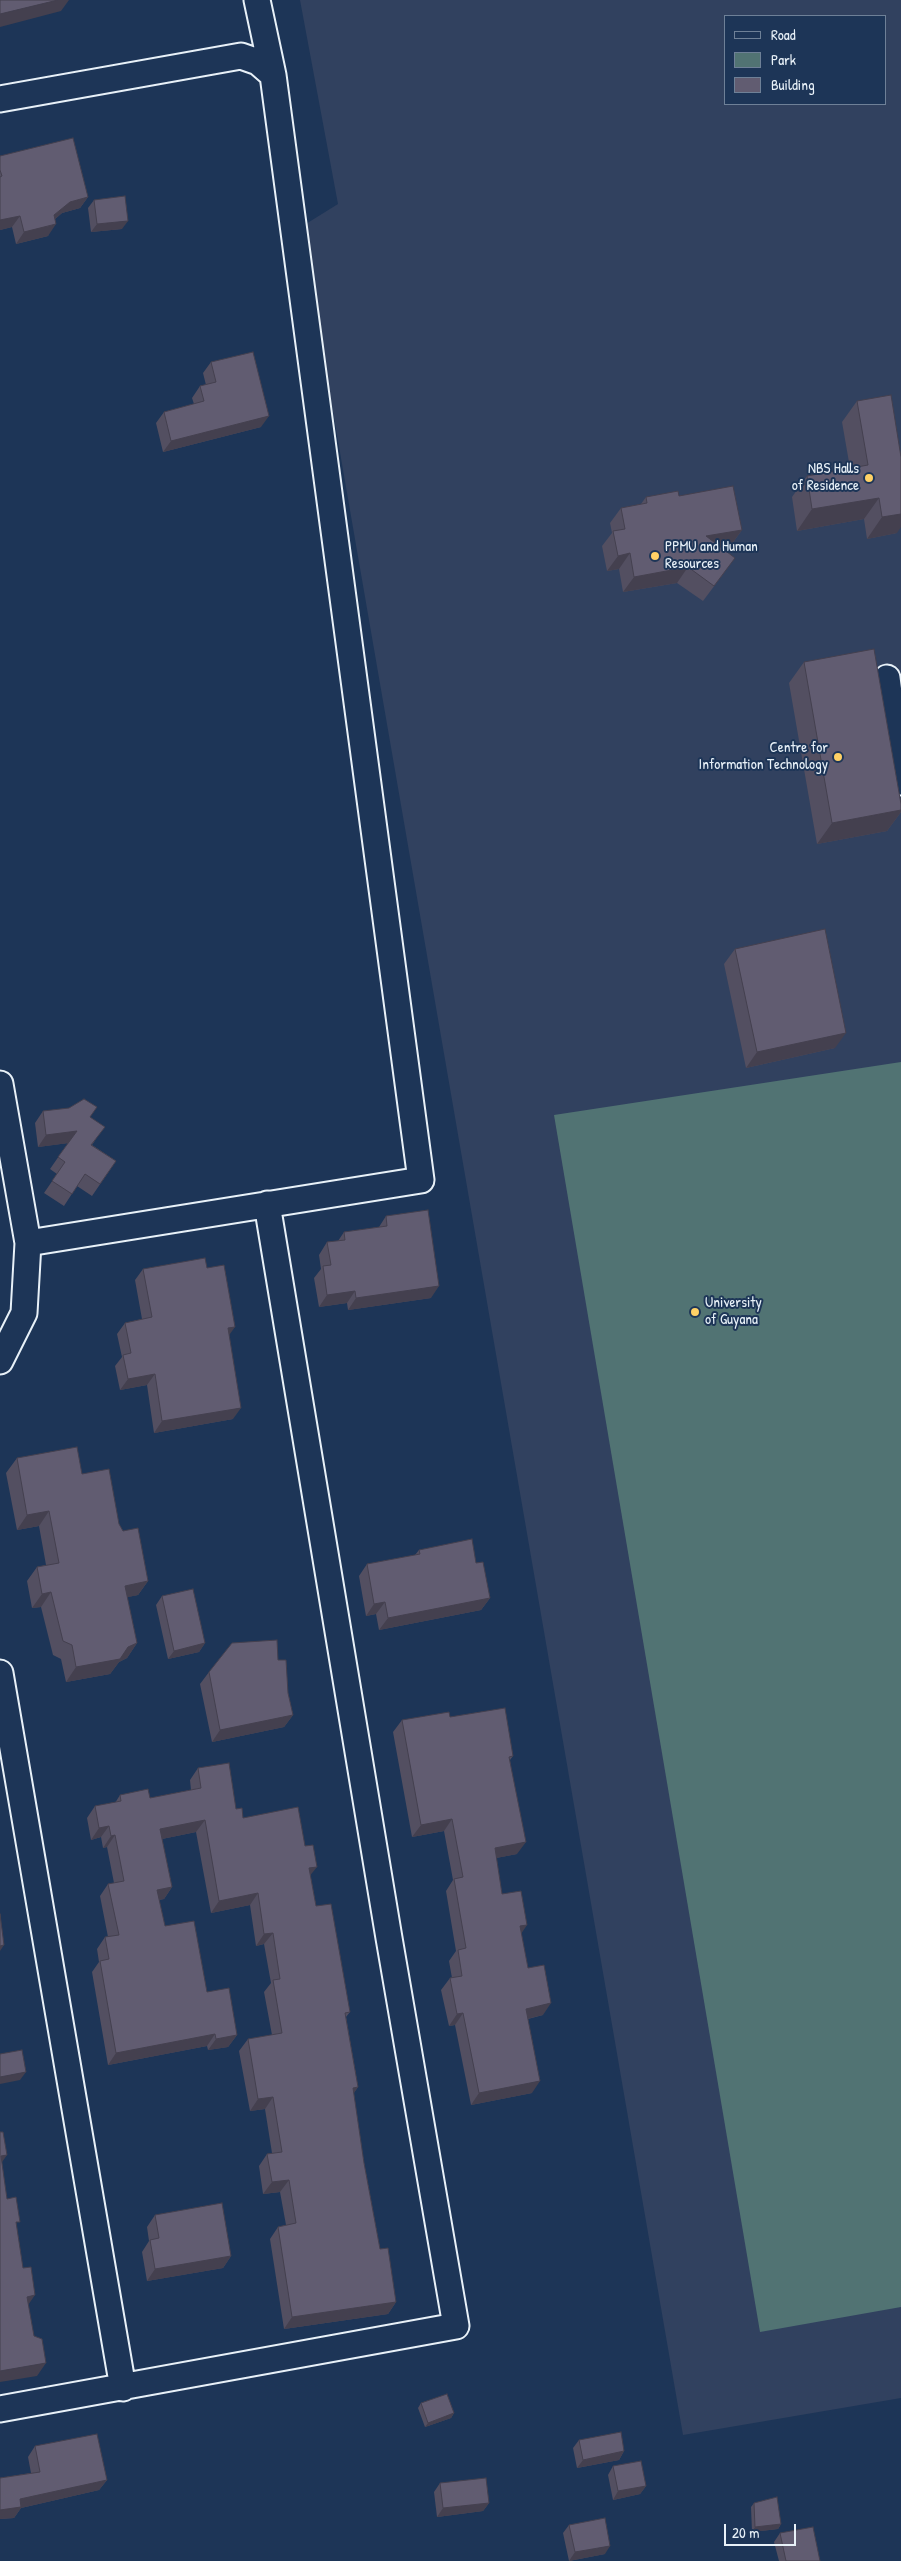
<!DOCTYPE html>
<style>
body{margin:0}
#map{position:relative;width:901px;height:2561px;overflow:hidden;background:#1d3557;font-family:"Patrick Hand",sans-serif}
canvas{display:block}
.legend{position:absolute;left:724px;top:15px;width:162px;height:90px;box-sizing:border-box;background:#1d3557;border:1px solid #6e8097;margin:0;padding:6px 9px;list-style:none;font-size:15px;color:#e8f1f8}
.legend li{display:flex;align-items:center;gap:10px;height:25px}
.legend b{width:25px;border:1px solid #6e8097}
.scale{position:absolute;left:724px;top:2524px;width:72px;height:22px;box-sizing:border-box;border:2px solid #e8f1f8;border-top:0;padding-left:6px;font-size:15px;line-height:18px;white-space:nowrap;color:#e8f1f8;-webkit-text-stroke:4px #1d3557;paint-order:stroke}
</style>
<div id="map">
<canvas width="901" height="2561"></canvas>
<ul class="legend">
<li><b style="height:6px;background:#1d3557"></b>Road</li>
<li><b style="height:14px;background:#517373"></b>Park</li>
<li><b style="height:14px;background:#615c71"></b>Building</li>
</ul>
<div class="scale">20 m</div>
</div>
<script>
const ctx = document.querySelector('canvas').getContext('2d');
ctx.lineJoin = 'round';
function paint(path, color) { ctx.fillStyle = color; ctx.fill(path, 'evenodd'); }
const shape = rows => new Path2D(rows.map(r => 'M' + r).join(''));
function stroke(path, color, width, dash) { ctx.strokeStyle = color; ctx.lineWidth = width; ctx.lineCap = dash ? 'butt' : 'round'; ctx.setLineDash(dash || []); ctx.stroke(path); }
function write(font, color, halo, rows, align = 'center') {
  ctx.font = font + ' "Patrick Hand",sans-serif'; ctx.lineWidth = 4; ctx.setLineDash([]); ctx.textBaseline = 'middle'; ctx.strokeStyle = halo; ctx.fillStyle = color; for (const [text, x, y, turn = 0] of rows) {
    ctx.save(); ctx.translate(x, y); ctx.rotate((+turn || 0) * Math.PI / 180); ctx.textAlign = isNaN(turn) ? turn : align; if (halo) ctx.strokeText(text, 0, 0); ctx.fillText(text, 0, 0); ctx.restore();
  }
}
paint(shape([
 [300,0,901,0,901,2398,683,2435,301,227,338,204],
 [725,16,885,16,885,104,725,104]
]), '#31415f');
paint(shape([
 [901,1062,901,2307,760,2332,554,1115]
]), '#517373');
const minor = shape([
 [257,0,273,75],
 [0,99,241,56,258,62,273,75,421,1180,28,1243],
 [887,678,901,782],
 [0,1084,28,1243,24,1313,0,1361],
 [0,1673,123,2388],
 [0,2409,456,2326,389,1938,267,1204]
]);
stroke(minor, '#e8f1f8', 29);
stroke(minor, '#1d3557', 25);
paint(shape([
 [0,156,88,197,80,208,62,213,55,219,48,236,16,244,12,227,0,230],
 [94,200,122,229,91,232,88,208],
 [211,362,261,427,163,452,156,423,164,412,194,404,192,398,200,386,206,385,203,373],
 [857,401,897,533,867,539,864,519,797,531,792,497,807,476,850,468,842,422],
 [679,496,742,530,731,545,720,547,724,573,703,601,677,583,623,592,619,569,607,571,602,546,612,533,610,523,621,508,641,504,646,497],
 [804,662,901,804,901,812,887,831,817,844,789,683],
 [735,949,835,1048,746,1068,724,964],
 [43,1111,90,1117,96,1139,92,1145,116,1161,92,1196,77,1186,64,1206,44,1193,57,1174,50,1169,68,1143,38,1147,35,1123],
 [386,1216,431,1298,348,1310,347,1303,319,1307,314,1278,321,1269,319,1255,327,1242,338,1241,344,1232,379,1227],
 [207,1268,229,1336,233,1419,154,1433,147,1385,120,1390,115,1366,122,1357,117,1334,125,1323,142,1319,135,1280,143,1269],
 [17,1458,82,1474,119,1524,148,1581,138,1595,127,1597,137,1643,127,1658,119,1662,110,1674,66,1682,61,1659,53,1655,41,1607,32,1608,27,1581,37,1567,46,1565,39,1526,17,1530,6,1473],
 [419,1550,476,1563,490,1598,481,1610,379,1630,376,1614,366,1616,359,1576,367,1564,415,1555],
 [162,1596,205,1643,199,1652,168,1659,156,1605],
 [278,1660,288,1693,293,1715,284,1727,212,1742,200,1684,209,1672],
 [450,1717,513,1756,510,1760,517,1854,496,1858,502,1894,521,1933,528,1968,543,2015,528,2019,532,2093,471,2105,455,2025,449,2026,441,1990,450,1978,452,1978,449,1961,456,1951,446,1891,453,1880,444,1831,412,1837,393,1732,402,1720],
 [198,1768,243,1818,305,1846,316,1906,350,2012,346,2017,358,2087,353,2094,364,2163,380,2249,396,2302,388,2314,284,2329,270,2239,278,2227,286,2225,280,2192,263,2194,259,2166,267,2154,272,2153,265,2109,250,2111,239,2051,248,2039,272,2035,264,1992,271,1983,264,1944,256,1946,250,1905,211,1913,196,1832,162,1839,172,1887,164,1899,159,1900,165,1926,207,1992,237,2035,228,2047,208,2050,207,2046,108,2065,92,1972,99,1962,97,1949,105,1937,108,1937,100,1896,108,1884,114,1883,107,1847,103,1848,101,1837,91,1840,87,1818,95,1806,115,1803,120,1795,150,1798,191,1790,190,1780],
 [155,2215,231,2256,223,2268,147,2281,142,2252,149,2241,147,2227],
 [421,2403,454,2413,451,2418,425,2427,418,2408],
 [579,2440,624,2451,619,2460,577,2468,573,2448],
 [35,2446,107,2480,99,2490,21,2508,14,2518,0,2519,0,2478,31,2473,28,2457],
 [613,2466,646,2486,640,2494,613,2500,608,2475],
 [440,2483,489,2503,483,2511,437,2517,434,2492],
 [754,2503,781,2524,778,2529,752,2532,751,2507],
 [569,2525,605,2554,569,2561,563,2533],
 [780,2533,820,2561,779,2561,774,2542]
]), '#534f61');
paint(shape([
 [58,0,69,0,61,11,0,27,0,14],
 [88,197,80,208,62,213,46,227,56,224,48,236,16,244,24,232,54,215,70,202],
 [20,216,12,227,0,230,0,220],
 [128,221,122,229,91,232,97,224],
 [269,416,261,427,163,452,171,441],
 [879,498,864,519,797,531,812,509],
 [901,514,901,527,897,533,867,539,882,517],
 [742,530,731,545,695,552,706,536],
 [630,553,619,569,607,571,618,556],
 [688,567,677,583,623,592,634,577],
 [901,810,901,812,887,831,817,844,832,823],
 [846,1033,835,1048,746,1068,757,1052],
 [77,1131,69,1143,38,1147,46,1135],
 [439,1286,431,1298,348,1310,356,1298],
 [355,1291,347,1303,319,1307,327,1295],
 [235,1327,227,1338,228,1328],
 [155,1374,147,1385,120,1390,128,1379],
 [241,1408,233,1419,154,1433,162,1421],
 [49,1511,39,1526,17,1530,27,1515],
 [148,1581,138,1595,115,1600,125,1586],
 [51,1592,41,1607,32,1608,42,1594],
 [490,1598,481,1610,379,1630,388,1618],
 [385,1602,376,1614,366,1616,374,1604],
 [137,1643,127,1658,119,1662,110,1674,66,1682,76,1667,128,1647],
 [205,1643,199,1652,168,1659,174,1651],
 [293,1715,284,1727,212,1742,220,1730],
 [452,1819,444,1831,412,1837,421,1825],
 [205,1820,196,1832,152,1841,160,1829],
 [109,1826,101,1837,91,1840,99,1828],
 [115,1835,107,1847,103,1848,111,1836],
 [526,1842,517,1854,486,1860,495,1848],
 [317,1867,308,1878,309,1868],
 [172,1887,164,1899,148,1902,157,1890],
 [258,1893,250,1905,211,1913,219,1901],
 [527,1925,519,1937,520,1926],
 [273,1933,264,1944,256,1946,264,1934],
 [4,1945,0,1951,0,1946],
 [551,2003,543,2015,518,2021,526,2009],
 [463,2013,455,2025,449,2026,457,2014],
 [215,2034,207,2046,108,2065,116,2053],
 [237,2035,228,2047,208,2050,216,2039],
 [26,2072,20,2080,0,2084,0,2077],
 [540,2081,532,2093,471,2105,479,2093],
 [358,2087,350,2099,353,2088],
 [273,2097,265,2109,250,2111,258,2099],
 [7,2155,0,2165,1,2156],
 [289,2180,280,2192,263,2194,272,2182],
 [231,2256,223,2268,147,2281,155,2269],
 [35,2295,26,2308,27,2297],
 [396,2302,388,2314,284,2329,292,2317],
 [46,2363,37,2376,0,2382,0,2371],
 [454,2413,451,2418,425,2427,428,2423],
 [624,2451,619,2460,577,2468,583,2460],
 [107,2480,99,2490,21,2508,14,2518,0,2519,0,2510,20,2499],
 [646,2486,640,2494,613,2500,618,2491],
 [489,2503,483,2511,437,2517,443,2508],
 [781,2524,778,2529,752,2532,755,2527],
 [610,2546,605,2554,569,2561,575,2552]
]), '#44404f');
const building = shape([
 [0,0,58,0,0,14,0,0],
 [73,138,88,197,70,202,54,215,56,224,24,232,20,216,0,220,0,177,2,176,0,170,0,156,73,138],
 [125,196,128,221,97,224,94,200,125,196],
 [253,352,269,416,171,441,164,412,204,401,200,386,216,382,211,362,253,352],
 [891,395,901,457,901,514,882,517,879,498,812,509,807,476,868,465,857,401,891,395],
 [733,486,742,530,706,536,735,558,714,586,688,567,634,577,630,553,618,556,613,531,625,529,621,508,647,503,646,497,678,491,679,496,733,486],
 [874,649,901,804,901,810,832,823,804,662,874,649],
 [825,929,846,1033,757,1052,735,949,825,929],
 [84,1099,97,1107,90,1117,105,1127,91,1145,116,1161,100,1184,85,1174,72,1194,52,1181,65,1162,58,1157,77,1131,46,1135,43,1111,69,1108,84,1099],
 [428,1210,439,1286,356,1298,355,1291,327,1295,323,1266,331,1265,327,1242,345,1240,344,1232,387,1226,386,1216,428,1210],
 [205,1258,207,1268,224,1265,235,1327,228,1328,241,1408,162,1421,155,1374,128,1379,123,1355,131,1353,125,1323,152,1317,143,1269,205,1258],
 [77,1447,82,1474,109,1469,119,1524,123,1531,138,1528,148,1581,125,1586,137,1643,128,1647,120,1659,76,1667,72,1645,63,1641,51,1592,42,1594,37,1567,59,1563,49,1511,27,1515,17,1458,77,1447],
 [472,1539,476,1563,483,1562,490,1598,388,1618,385,1602,374,1604,367,1564,420,1554,419,1550,472,1539],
 [193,1589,205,1643,174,1651,162,1596,193,1589],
 [277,1640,278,1660,286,1660,288,1693,293,1715,220,1730,209,1672,232,1643,277,1640],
 [505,1708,513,1756,509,1757,526,1842,495,1848,502,1894,521,1891,527,1925,520,1926,528,1968,544,1965,551,2003,526,2009,540,2081,479,2093,463,2013,457,2014,450,1978,462,1976,458,1950,466,1948,454,1879,463,1877,452,1819,421,1825,402,1720,449,1712,450,1717,505,1708],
 [229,1763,236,1809,242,1808,243,1818,298,1807,305,1846,313,1845,317,1867,309,1868,316,1906,331,1904,350,2012,345,2013,358,2087,353,2088,364,2163,380,2249,388,2248,396,2302,292,2317,278,2227,296,2223,289,2180,272,2182,267,2154,282,2152,273,2097,258,2099,248,2039,282,2033,273,1980,280,1979,273,1933,264,1934,258,1893,219,1901,205,1820,160,1829,172,1887,157,1890,165,1926,194,1921,207,1992,229,1988,237,2035,216,2039,215,2034,116,2053,100,1961,109,1959,105,1937,119,1935,108,1884,124,1881,115,1835,111,1836,109,1826,99,1828,95,1806,121,1801,120,1795,148,1789,150,1798,201,1788,198,1768,229,1763],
 [0,1914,4,1945,0,1946,0,1914],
 [22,2050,26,2072,0,2077,0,2054,22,2050],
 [0,2132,3,2132,7,2155,1,2156,7,2199,16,2197,20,2222,16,2222,23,2268,31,2267,35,2295,27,2297,34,2336,42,2339,46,2363,0,2371,0,2132],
 [222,2203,231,2256,155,2269,150,2240,159,2238,155,2215,222,2203],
 [447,2394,454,2413,428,2423,421,2403,447,2394],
 [621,2432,624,2451,583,2460,579,2440,621,2432],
 [97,2434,107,2480,20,2499,21,2507,0,2510,0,2478,40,2472,35,2446,97,2434],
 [641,2461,646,2486,618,2491,613,2466,641,2461],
 [486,2478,489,2503,443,2508,440,2483,486,2478],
 [777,2497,781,2524,755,2527,754,2503,777,2497],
 [605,2518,610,2546,575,2552,569,2525,605,2518],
 [813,2527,820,2561,786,2561,780,2533,813,2527]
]);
paint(building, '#615c71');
stroke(building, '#44404f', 1);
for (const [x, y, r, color] of [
 [869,478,5,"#ffd166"],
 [655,556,5,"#ffd166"],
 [838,757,5,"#ffd166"],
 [695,1312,5,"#ffd166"]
]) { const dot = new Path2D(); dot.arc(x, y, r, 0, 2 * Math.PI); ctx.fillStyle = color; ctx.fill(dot); stroke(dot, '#1d3557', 2); }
write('15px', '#e8f1f8', '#1d3557', [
 ["NBS Halls",859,469],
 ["of Residence",859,486],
 ["PPMU and Human",665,547,"left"],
 ["Resources",665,564,"left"],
 ["Centre for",828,748],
 ["Information Technology",828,765],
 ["University",705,1303,"left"],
 ["of Guyana",705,1320,"left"]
], 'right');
</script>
